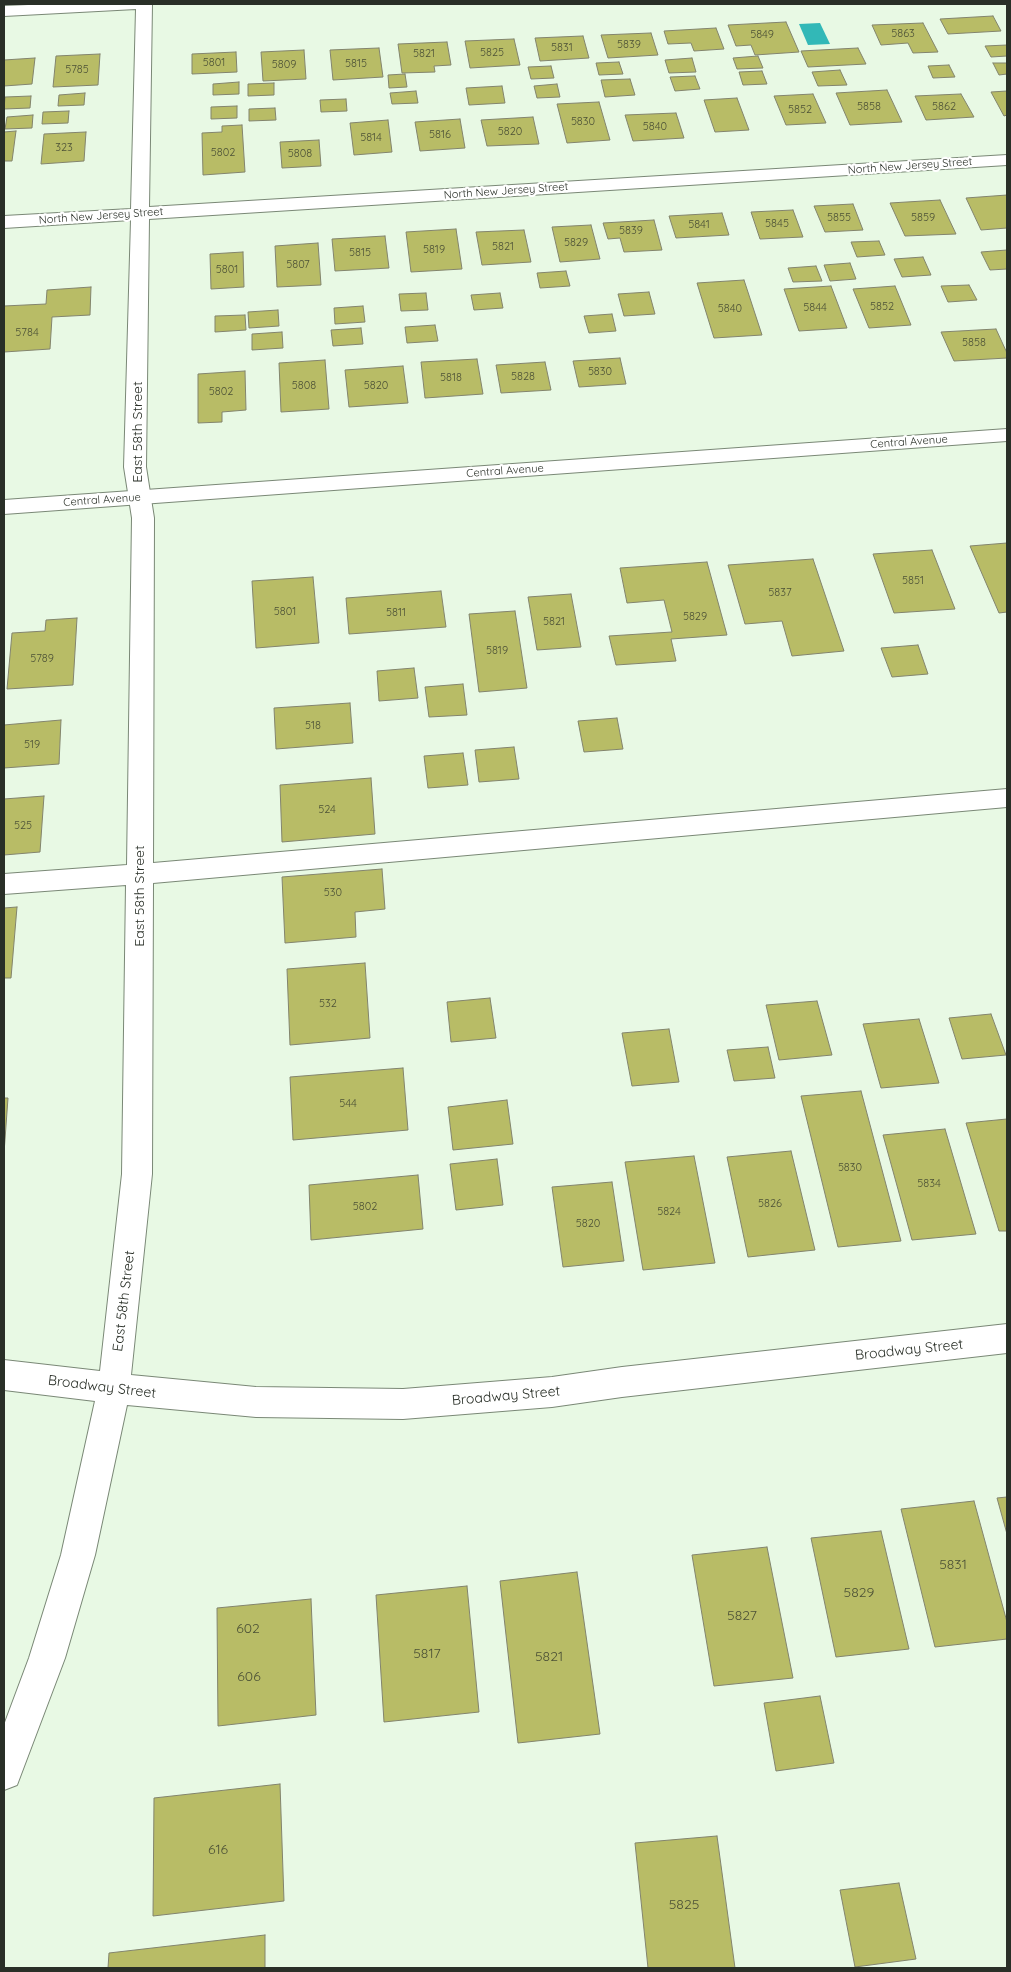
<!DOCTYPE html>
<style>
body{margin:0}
#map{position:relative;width:1011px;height:1972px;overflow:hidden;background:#e8f9e4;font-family:Quicksand,sans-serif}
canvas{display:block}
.frame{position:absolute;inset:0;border:5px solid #292f27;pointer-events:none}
</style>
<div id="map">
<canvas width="1011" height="1972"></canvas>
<div class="frame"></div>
</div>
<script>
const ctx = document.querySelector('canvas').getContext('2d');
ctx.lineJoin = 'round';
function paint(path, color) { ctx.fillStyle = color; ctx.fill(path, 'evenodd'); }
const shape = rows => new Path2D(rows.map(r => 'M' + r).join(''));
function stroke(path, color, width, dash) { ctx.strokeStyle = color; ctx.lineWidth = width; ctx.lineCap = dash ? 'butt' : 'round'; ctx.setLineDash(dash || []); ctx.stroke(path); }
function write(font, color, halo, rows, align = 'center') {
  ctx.font = font + ' Quicksand,sans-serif'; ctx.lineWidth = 4.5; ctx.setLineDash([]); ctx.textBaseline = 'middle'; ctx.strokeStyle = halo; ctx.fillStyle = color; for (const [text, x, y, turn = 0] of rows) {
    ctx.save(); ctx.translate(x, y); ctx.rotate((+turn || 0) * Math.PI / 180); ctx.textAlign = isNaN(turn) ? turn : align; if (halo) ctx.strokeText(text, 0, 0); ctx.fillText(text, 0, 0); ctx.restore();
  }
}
paint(shape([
 [820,23,830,44,808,45,799,24]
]), '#32b8b7');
const building = shape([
 [993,16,1001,31,948,34,940,19,993,16],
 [786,22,799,52,755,55,751,45,736,46,728,25,786,22],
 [923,23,938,52,913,53,908,43,881,45,872,25,923,23],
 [716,28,724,49,694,51,691,43,668,44,664,31,716,28],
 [651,33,658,55,608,58,601,35,651,33],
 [583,36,589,58,540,61,535,38,583,36],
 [514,39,520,65,470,68,465,41,514,39],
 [447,42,451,65,434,66,435,72,402,73,398,44,447,42],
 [1007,45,1007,56,991,57,985,46,1007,45],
 [379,48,383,77,333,80,330,50,379,48],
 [858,48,866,64,808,67,801,51,858,48],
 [304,50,306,79,263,81,261,52,304,50],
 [236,52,237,72,192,74,192,54,236,52],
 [100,54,98,85,53,87,56,56,100,54],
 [758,56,763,68,737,69,733,58,758,56],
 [35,58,32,84,4,86,4,60,35,58],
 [692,58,696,72,669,73,665,60,692,58],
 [619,62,623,74,599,75,596,63,619,62],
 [993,63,1007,63,1007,74,999,75,993,63],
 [949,65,955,77,933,78,928,66,949,65],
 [551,66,554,78,531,79,528,67,551,66],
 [840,70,847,85,818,86,812,72,840,70],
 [762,71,767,84,743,85,739,72,762,71],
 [405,74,407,87,389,88,388,75,405,74],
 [695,76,700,89,675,91,670,77,695,76],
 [630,79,635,95,605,97,601,80,630,79],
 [239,82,239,94,213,95,213,84,239,82],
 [274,83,274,95,248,96,248,84,274,83],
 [557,84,560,97,537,98,534,86,557,84],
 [502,86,505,103,469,105,466,88,502,86],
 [887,90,902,122,850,125,836,93,887,90],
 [416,91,418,103,392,104,390,93,416,91],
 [1007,91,1007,115,1004,116,991,92,1007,91],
 [85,93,84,105,58,106,59,95,85,93],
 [813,94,826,123,786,125,774,96,813,94],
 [961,94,974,117,926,120,915,96,961,94],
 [31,96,30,108,4,109,5,97,31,96],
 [737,98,749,130,715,132,704,100,737,98],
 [346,99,347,111,321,112,320,100,346,99],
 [599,102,610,140,567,143,557,104,599,102],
 [237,106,237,118,211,119,211,107,237,106],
 [275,108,276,120,249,121,249,109,275,108],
 [69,111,68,123,42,124,43,112,69,111],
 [676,113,684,138,633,141,625,115,676,113],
 [33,115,32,128,5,129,7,117,33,115],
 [533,117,539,144,487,146,481,120,533,117],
 [460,119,465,148,420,151,415,122,460,119],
 [388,120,392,152,354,155,350,123,388,120],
 [242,125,245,172,203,175,202,133,222,132,222,126,242,125],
 [16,131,12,161,4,161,4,132,16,131],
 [86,132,84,161,41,164,44,134,86,132],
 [319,140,321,166,282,168,280,142,319,140],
 [1007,195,1007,228,981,230,966,198,1007,195],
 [940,200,956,234,905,236,890,203,940,200],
 [853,204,863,230,825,232,814,206,853,204],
 [793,210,803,237,760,239,751,212,793,210],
 [722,213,729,235,676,238,669,216,722,213],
 [654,220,662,250,624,252,620,238,608,239,603,223,654,220],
 [591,225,600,259,560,262,552,227,591,225],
 [456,229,462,269,411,272,406,232,456,229],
 [524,230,531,262,482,265,476,232,524,230],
 [385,236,389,268,335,271,332,239,385,236],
 [879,241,885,255,857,257,851,242,879,241],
 [318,243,321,285,277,287,275,246,318,243],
 [1007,250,1007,269,990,270,981,252,1007,250],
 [243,252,244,287,211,289,210,254,243,252],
 [923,257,931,275,902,277,894,259,923,257],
 [850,263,856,279,830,281,824,265,850,263],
 [816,266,822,281,793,282,788,268,816,266],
 [566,271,570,286,540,288,537,273,566,271],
 [744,280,762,335,714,338,697,283,744,280],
 [969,285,977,300,948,302,941,286,969,285],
 [831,286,847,328,799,331,784,289,831,286],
 [895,286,911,325,869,328,853,289,895,286],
 [91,287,90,315,52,317,50,349,4,352,4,306,46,304,47,290,91,287],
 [649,292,655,314,624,316,618,294,649,292],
 [426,293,428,310,401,311,399,294,426,293],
 [500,293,503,308,474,310,471,295,500,293],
 [363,306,365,322,335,324,334,308,363,306],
 [278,310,279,326,249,328,248,312,278,310],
 [612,314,616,331,589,333,584,316,612,314],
 [245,315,246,330,215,332,215,316,245,315],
 [435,325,438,341,407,343,405,327,435,325],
 [361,328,363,344,333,346,331,330,361,328],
 [996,329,1007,353,1007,358,954,361,941,332,996,329],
 [282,332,283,348,252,350,252,334,282,332],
 [620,358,626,384,579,387,573,361,620,358],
 [477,359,483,394,425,398,421,362,477,359],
 [325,360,329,409,281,412,279,363,325,360],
 [545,362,551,390,501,393,496,365,545,362],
 [403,366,408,403,349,407,345,370,403,366],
 [245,371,246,410,222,412,222,422,198,423,198,374,245,371],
 [1007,543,1007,612,999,613,970,546,1007,543],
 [932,550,955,609,894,613,873,554,932,550],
 [813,559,844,651,792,656,782,621,745,624,728,565,813,559],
 [707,562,727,635,671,639,676,661,616,665,609,636,672,632,664,600,627,603,620,568,707,562],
 [313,577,319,643,256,648,252,581,313,577],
 [441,591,446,627,349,634,346,598,441,591],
 [571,594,581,647,537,650,528,597,571,594],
 [515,611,527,688,479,692,469,614,515,611],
 [77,618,73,685,7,689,12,633,45,631,46,620,77,618],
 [918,645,928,674,892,677,881,648,918,645],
 [414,668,418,698,379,701,377,671,414,668],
 [463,684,467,715,429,717,425,687,463,684],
 [350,703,353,743,276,749,274,708,350,703],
 [617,718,623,749,584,752,578,721,617,718],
 [61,720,59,764,4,768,4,725,61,720],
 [514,747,519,779,479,782,475,750,514,747],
 [463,753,468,785,428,788,424,756,463,753],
 [371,778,375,834,282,842,280,785,371,778],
 [44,796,40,852,4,855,4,799,44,796],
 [382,869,385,909,355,912,356,937,285,943,282,877,382,869],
 [17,907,11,978,4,978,4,908,17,907],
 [365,963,370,1038,290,1045,287,969,365,963],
 [490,998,496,1038,451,1042,447,1002,490,998],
 [817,1001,832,1055,779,1060,766,1005,817,1001],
 [991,1014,1006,1055,962,1059,949,1018,991,1014],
 [919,1019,939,1083,881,1088,863,1024,919,1019],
 [669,1029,679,1082,632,1086,622,1033,669,1029],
 [768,1047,775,1078,734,1081,727,1050,768,1047],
 [403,1068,408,1130,293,1140,290,1077,403,1068],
 [861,1091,901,1241,838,1247,801,1096,861,1091],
 [4,1098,8,1098,4,1153,4,1098],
 [507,1100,513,1144,453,1150,448,1107,507,1100],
 [1007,1119,1007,1231,999,1231,966,1123,1007,1119],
 [945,1129,976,1234,912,1240,883,1135,945,1129],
 [791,1151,815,1250,748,1257,727,1157,791,1151],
 [694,1156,715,1263,643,1270,625,1162,694,1156],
 [497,1159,503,1205,456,1210,450,1164,497,1159],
 [418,1175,423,1229,311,1240,309,1185,418,1175],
 [612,1182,624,1261,563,1267,552,1187,612,1182],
 [1007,1497,1007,1534,997,1498,1007,1497],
 [974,1501,1007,1622,1007,1639,935,1647,901,1509,974,1501],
 [881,1531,909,1649,836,1657,811,1538,881,1531],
 [767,1547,793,1678,714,1686,692,1555,767,1547],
 [577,1572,600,1734,518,1743,500,1581,577,1572],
 [467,1586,479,1712,384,1722,376,1595,467,1586],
 [311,1599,316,1715,218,1726,217,1608,311,1599],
 [820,1696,834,1763,776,1771,764,1703,820,1696],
 [280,1784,284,1901,153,1916,154,1798,280,1784],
 [717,1836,735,1968,648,1968,635,1843,717,1836],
 [899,1883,916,1959,855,1967,840,1890,899,1883],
 [265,1935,265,1968,108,1968,109,1953,265,1935]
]);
paint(building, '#b8bc66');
stroke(building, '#82846d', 1);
const minor = shape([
 [52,4,152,4,149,207,1007,155,1007,165,149,219,146,467,154,518,153,863,1007,789,1007,807,153,883,152,1174,131,1375,256,1387,403,1389,552,1377,622,1367,1007,1324,1007,1353,622,1397,552,1407,403,1419,256,1417,127,1405,95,1555,65,1658,17,1785,4,1790,4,1725,29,1658,61,1555,95,1401,4,1390,4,1360,100,1371,122,1174,126,885,4,894,4,874,127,865,132,518,124,467,131,220,4,228,4,216,131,209,136,9,4,16,4,6,52,4]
]);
const major = shape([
 [1007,429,1007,441,4,514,4,500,1007,429]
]);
stroke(minor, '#7a8876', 2);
stroke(major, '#7a8876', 2);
paint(minor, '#fff');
paint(major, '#fff');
write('11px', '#4d5237', null, [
 ["5863",903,34],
 ["5849",762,35],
 ["5839",629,45],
 ["5831",562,48],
 ["5825",492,53],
 ["5821",424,54],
 ["5801",214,63],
 ["5815",356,64],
 ["5809",284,65],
 ["5785",77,70],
 ["5858",869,107],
 ["5862",944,107],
 ["5852",800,110],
 ["5830",583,122],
 ["5840",655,127],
 ["5820",510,132],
 ["5816",440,135],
 ["5814",371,138],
 ["323",64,148],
 ["5802",223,153],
 ["5808",300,154],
 ["5855",839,218],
 ["5859",923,218],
 ["5845",777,224],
 ["5841",699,225],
 ["5839",631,231],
 ["5829",576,243],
 ["5821",503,247],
 ["5819",434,250],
 ["5815",360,253],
 ["5807",298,265],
 ["5801",227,270],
 ["5852",882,307],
 ["5844",815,308],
 ["5840",730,309],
 ["5784",27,333],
 ["5858",974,343],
 ["5830",600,372],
 ["5828",523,377],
 ["5818",451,378],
 ["5808",304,386],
 ["5820",376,386],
 ["5802",221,392],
 ["5851",913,581],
 ["5837",780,593],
 ["5801",285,612],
 ["5811",396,613],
 ["5829",695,617],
 ["5821",554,622],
 ["5819",497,651],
 ["5789",42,659],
 ["518",313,726],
 ["519",32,745],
 ["524",327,810],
 ["525",23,826],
 ["530",333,893],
 ["532",328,1004],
 ["544",348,1104],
 ["5830",850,1168],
 ["5834",929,1184],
 ["5826",770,1204],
 ["5802",365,1207],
 ["5824",669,1212],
 ["5820",588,1224]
]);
write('11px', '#292f27', '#fff', [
 ["North New Jersey Street",910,166,-4],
 ["North New Jersey Street",506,191,-4],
 ["North New Jersey Street",101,216,-4],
 ["Central Avenue",909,442,-4],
 ["Central Avenue",505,471,-4],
 ["Central Avenue",102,500,-4]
]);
write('14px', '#292f27', '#fff', [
 ["East 58th Street",138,432,-90],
 ["East 58th Street",140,896,-90],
 ["East 58th Street",124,1301,-83],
 ["Broadway Street",909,1350,-6],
 ["Broadway Street",102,1387,7],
 ["Broadway Street",506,1396,-5]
]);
write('14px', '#4d5237', null, [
 ["5831",953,1565],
 ["5829",859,1593],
 ["5827",742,1616],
 ["602",248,1629],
 ["5817",427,1654],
 ["5821",549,1657],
 ["606",249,1677],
 ["616",218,1850],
 ["5825",684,1905]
]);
</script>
